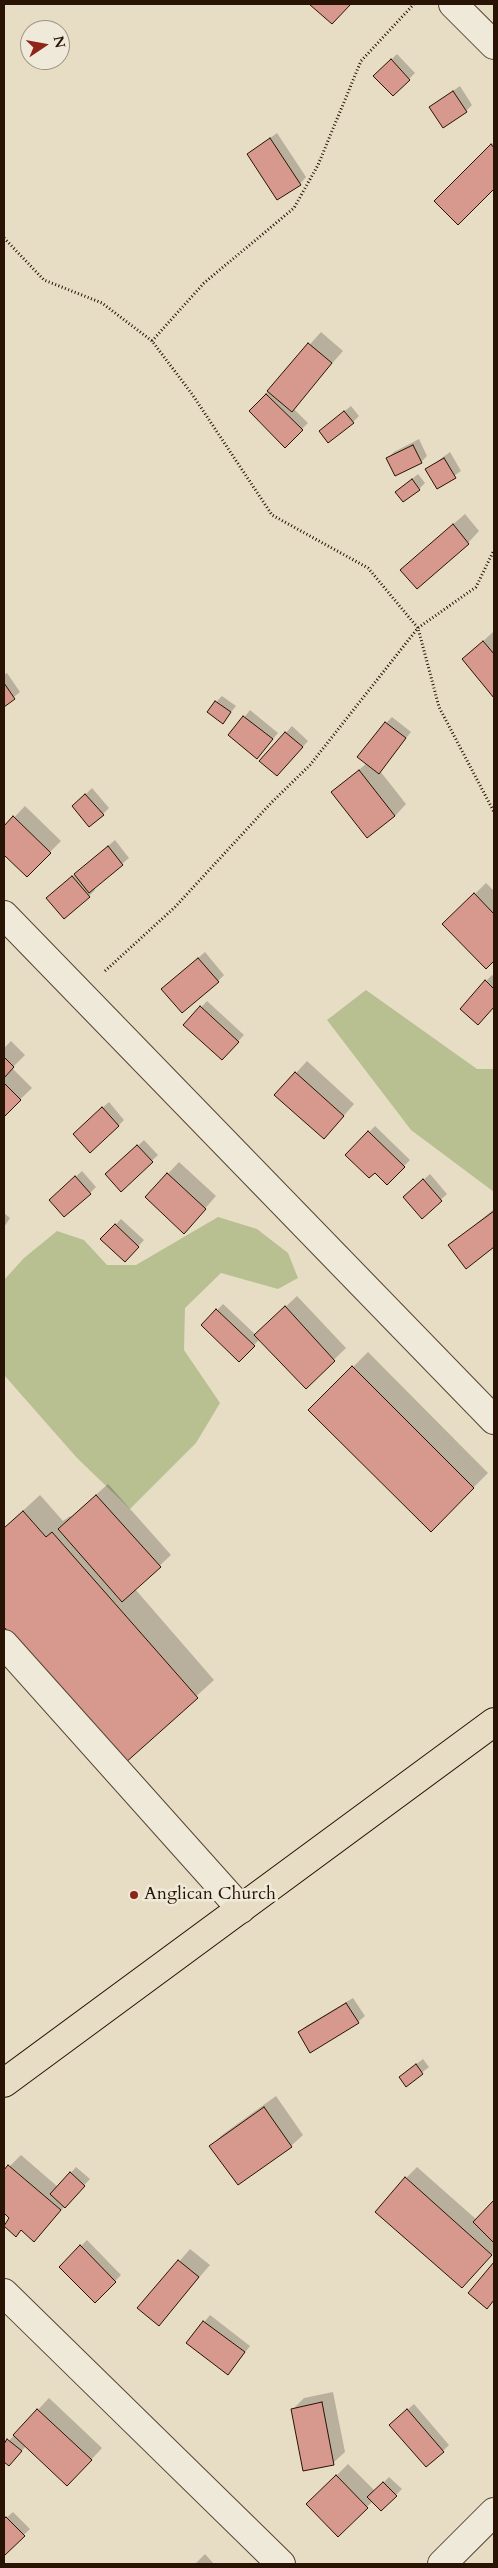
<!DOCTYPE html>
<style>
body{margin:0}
#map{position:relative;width:498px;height:2568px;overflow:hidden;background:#e7ddc4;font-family:Cardo,serif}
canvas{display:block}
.frame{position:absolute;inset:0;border:5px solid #281304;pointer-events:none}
.north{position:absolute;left:20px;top:20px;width:50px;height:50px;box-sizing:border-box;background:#efe9d9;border:1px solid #9f9384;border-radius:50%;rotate:78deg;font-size:14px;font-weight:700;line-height:20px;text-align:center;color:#281304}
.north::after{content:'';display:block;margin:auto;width:18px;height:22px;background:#8f2418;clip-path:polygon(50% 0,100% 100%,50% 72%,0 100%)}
</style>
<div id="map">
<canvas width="498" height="2568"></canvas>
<div class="frame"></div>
<div class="north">N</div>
</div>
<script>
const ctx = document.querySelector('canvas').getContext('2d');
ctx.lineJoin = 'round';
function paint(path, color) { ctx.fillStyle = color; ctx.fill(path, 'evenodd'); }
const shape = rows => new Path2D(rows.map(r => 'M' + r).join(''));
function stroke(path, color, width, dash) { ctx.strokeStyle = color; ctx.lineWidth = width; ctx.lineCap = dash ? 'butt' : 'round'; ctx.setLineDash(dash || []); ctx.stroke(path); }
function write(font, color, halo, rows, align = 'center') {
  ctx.font = font + ' Cardo,serif'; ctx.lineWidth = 5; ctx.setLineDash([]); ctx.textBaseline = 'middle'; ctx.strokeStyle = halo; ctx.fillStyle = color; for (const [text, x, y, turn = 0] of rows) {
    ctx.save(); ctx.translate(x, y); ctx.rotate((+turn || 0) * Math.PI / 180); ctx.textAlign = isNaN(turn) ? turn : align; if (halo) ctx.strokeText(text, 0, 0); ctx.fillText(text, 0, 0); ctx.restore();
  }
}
paint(shape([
 [366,990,477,1069,494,1069,494,1192,411,1130,327,1020],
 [218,1217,257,1229,288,1253,298,1278,278,1289,221,1273,185,1308,184,1350,220,1403,196,1443,130,1509,77,1458,4,1375,4,1280,24,1258,57,1231,84,1240,107,1265,136,1265]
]), '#b8c092');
paint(shape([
 [397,54,415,73,393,95,375,76],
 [460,86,472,105,466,111,430,107],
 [277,133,306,177,300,184,248,154],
 [494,142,494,187,458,223,435,201],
 [321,332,343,351,293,408,308,423,285,446,250,411],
 [351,406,359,416,353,422,320,431],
 [419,439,427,456,421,462,388,458,394,452],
 [450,452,461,471,438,487,427,469],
 [418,474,425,483,419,489,396,492],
 [465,514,479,531,468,543,413,559],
 [494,631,494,696,463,660],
 [7,673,20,692,4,705,4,675],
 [222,696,236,706,223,722,216,702],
 [250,710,278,733,263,751,230,735],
 [392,717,411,732,380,771,406,804,395,816,333,792,367,763,386,723],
 [292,726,308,741,283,769,261,760],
 [92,788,109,808,103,814,80,800],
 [25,806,61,841,27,875,4,853,4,828],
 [115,840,129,858,93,888,95,890,89,896,54,892],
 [486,883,494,891,494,959,486,967,444,924],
 [205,952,224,975,218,981,169,983],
 [492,975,494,977,494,1006,484,1018,486,981],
 [207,1001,244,1035,228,1052,185,1025],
 [11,1041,25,1055,12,1068,32,1088,4,1115,4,1048],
 [307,1061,354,1104,335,1126,276,1095],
 [109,1102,124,1120,118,1126,80,1128],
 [375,1126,410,1160,387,1183,375,1171,347,1155],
 [144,1140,158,1155,121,1190,107,1175],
 [179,1162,216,1196,195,1220,146,1197],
 [82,1171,96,1187,90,1193,57,1194],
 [430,1174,447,1194,422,1217,411,1191],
 [494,1209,494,1246,466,1267,450,1245],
 [4,1213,10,1218,4,1227],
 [121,1219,144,1240,125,1261,102,1239],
 [297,1296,346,1348,306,1387,260,1339,239,1360,203,1325,223,1304,256,1335],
 [368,1352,488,1473,431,1530,310,1410],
 [108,1484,171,1555,135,1589,214,1680,124,1762,4,1625,4,1528,40,1495,63,1521,70,1516,71,1517],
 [353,1998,365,2016,358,2022,300,2032,306,2026],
 [423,2059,429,2067,406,2085,406,2072],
 [276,2096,303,2135,291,2146,211,2146,222,2135],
 [21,2155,58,2187,76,2167,90,2179,34,2240,4,2212,4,2172],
 [417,2167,477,2220,494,2202,494,2252,462,2287,406,2178],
 [87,2240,121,2275,95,2302,60,2267],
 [190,2249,210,2265,159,2324,139,2308],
 [210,2315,250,2346,234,2367,188,2342],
 [333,2392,345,2452,333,2463,292,2410,304,2398],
 [49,2398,102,2448,79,2473,26,2446,9,2465,4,2460,4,2446],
 [414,2404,449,2445,443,2451,397,2419],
 [348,2464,375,2491,389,2477,402,2489,381,2510,373,2501,338,2535,308,2504],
 [13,2512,30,2529,4,2554,4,2520],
 [205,2554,214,2564,195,2564]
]), '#0003');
const building = shape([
 [309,4,351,4,332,24,309,4],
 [391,59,410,80,393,96,373,76,391,59],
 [453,91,467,112,443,128,429,107,453,91],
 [270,138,301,185,277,200,247,154,270,138],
 [491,144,494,148,494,189,458,225,434,201,491,144],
 [308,343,332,363,292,412,267,391,308,343],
 [266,394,303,430,285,448,249,411,266,394],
 [344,411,354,423,328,443,319,431,344,411],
 [413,445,422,463,395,476,386,458,413,445],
 [444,458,456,478,437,489,425,469,444,458],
 [412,479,420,490,403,502,395,492,412,479],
 [453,524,469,544,417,589,400,570,453,524],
 [483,641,494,654,494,698,462,659,483,641],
 [4,683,15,699,4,707,4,683],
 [215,701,231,712,223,724,207,712,215,701],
 [243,716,273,739,257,759,228,735,243,716],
 [385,722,406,738,379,774,357,757,385,722],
 [285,732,303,747,277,776,259,761,285,732],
 [359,770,395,816,367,838,331,792,359,770],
 [85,794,104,815,89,827,72,806,85,794],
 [13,816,51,853,27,877,4,855,4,826,13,816],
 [108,846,123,865,89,893,74,874,108,846],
 [72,876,90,897,64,919,46,898,72,876],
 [474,893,494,914,494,961,486,969,442,924,474,893],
 [198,958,219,982,182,1013,161,989,198,958],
 [485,980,494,989,494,1007,478,1025,460,1009,485,980],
 [200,1006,239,1042,222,1060,183,1025,200,1006],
 [4,1057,14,1067,4,1078,4,1057],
 [295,1072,344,1116,324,1139,274,1095,295,1072],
 [4,1083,21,1100,4,1117,4,1083],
 [102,1107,119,1126,90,1153,73,1134,102,1107],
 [368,1131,405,1167,387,1185,375,1173,369,1178,345,1155,368,1131],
 [137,1145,153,1162,121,1192,105,1174,137,1145],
 [167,1173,206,1209,184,1234,145,1197,167,1173],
 [75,1176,91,1194,64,1217,49,1200,75,1176],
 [423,1179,442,1201,422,1219,403,1197,423,1179],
 [494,1211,494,1247,466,1269,448,1245,494,1211],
 [115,1224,139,1247,125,1262,100,1239,115,1224],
 [285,1306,335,1361,306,1389,254,1335,285,1306],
 [216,1309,255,1346,239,1362,201,1325,216,1309],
 [352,1366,474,1488,431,1532,308,1410,352,1366],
 [96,1495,161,1567,122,1602,58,1529,96,1495],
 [23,1511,46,1537,52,1532,198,1698,124,1764,4,1627,4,1528,23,1511],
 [346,2003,359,2023,310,2053,298,2032,346,2003],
 [416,2064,423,2074,406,2087,399,2077,416,2064],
 [264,2107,292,2147,238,2185,209,2146,264,2107],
 [8,2165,61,2210,34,2242,21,2230,16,2237,4,2226,9,2218,4,2213,4,2170,8,2165],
 [70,2172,85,2186,65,2208,50,2194,70,2172],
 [405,2177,492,2255,462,2288,375,2212,405,2177],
 [494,2200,494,2243,473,2222,494,2200],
 [80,2245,116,2282,95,2303,59,2267,80,2245],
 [178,2260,199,2277,159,2326,137,2308,178,2260],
 [494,2262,494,2300,487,2309,468,2293,494,2262],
 [203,2321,245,2352,228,2375,186,2343,203,2321],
 [322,2402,334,2465,303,2471,291,2409,322,2402],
 [37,2409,92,2460,67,2486,13,2435,37,2409],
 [407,2409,444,2452,426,2467,389,2425,407,2409],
 [7,2439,22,2451,9,2466,4,2462,4,2444,7,2439],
 [336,2475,368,2508,338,2537,306,2504,336,2475],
 [383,2482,397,2496,381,2511,367,2497,383,2482],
 [6,2517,25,2536,4,2556,4,2519,6,2517]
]);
paint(building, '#d7998d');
stroke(building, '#281304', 1);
const minor = shape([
 [453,4,494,45],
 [4,915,494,1420],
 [4,1644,241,1909],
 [4,2293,281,2564],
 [442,2564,494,2512]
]);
const highway = shape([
 [4,2083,494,1722]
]);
stroke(minor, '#584634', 30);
stroke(highway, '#281304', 30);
stroke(shape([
 [4,238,44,280,102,303,152,341,192,394,272,515,368,568,418,628,439,707,494,812],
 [152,341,204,283,294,208,318,165,361,61,414,4],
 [105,971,175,907,271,803,310,765,418,628,476,587,494,550]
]), '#281304', 3, [1, 2.5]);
stroke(minor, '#efe9d9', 28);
stroke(highway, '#e7ddc4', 28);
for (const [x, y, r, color] of [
 [134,1895,5,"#8f2418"]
]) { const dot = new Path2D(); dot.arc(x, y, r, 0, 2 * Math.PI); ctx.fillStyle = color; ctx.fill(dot); stroke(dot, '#efe9d9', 2); }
write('18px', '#281304', '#efe9d9', [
 ["Anglican Church",144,1895]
], 'left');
</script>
